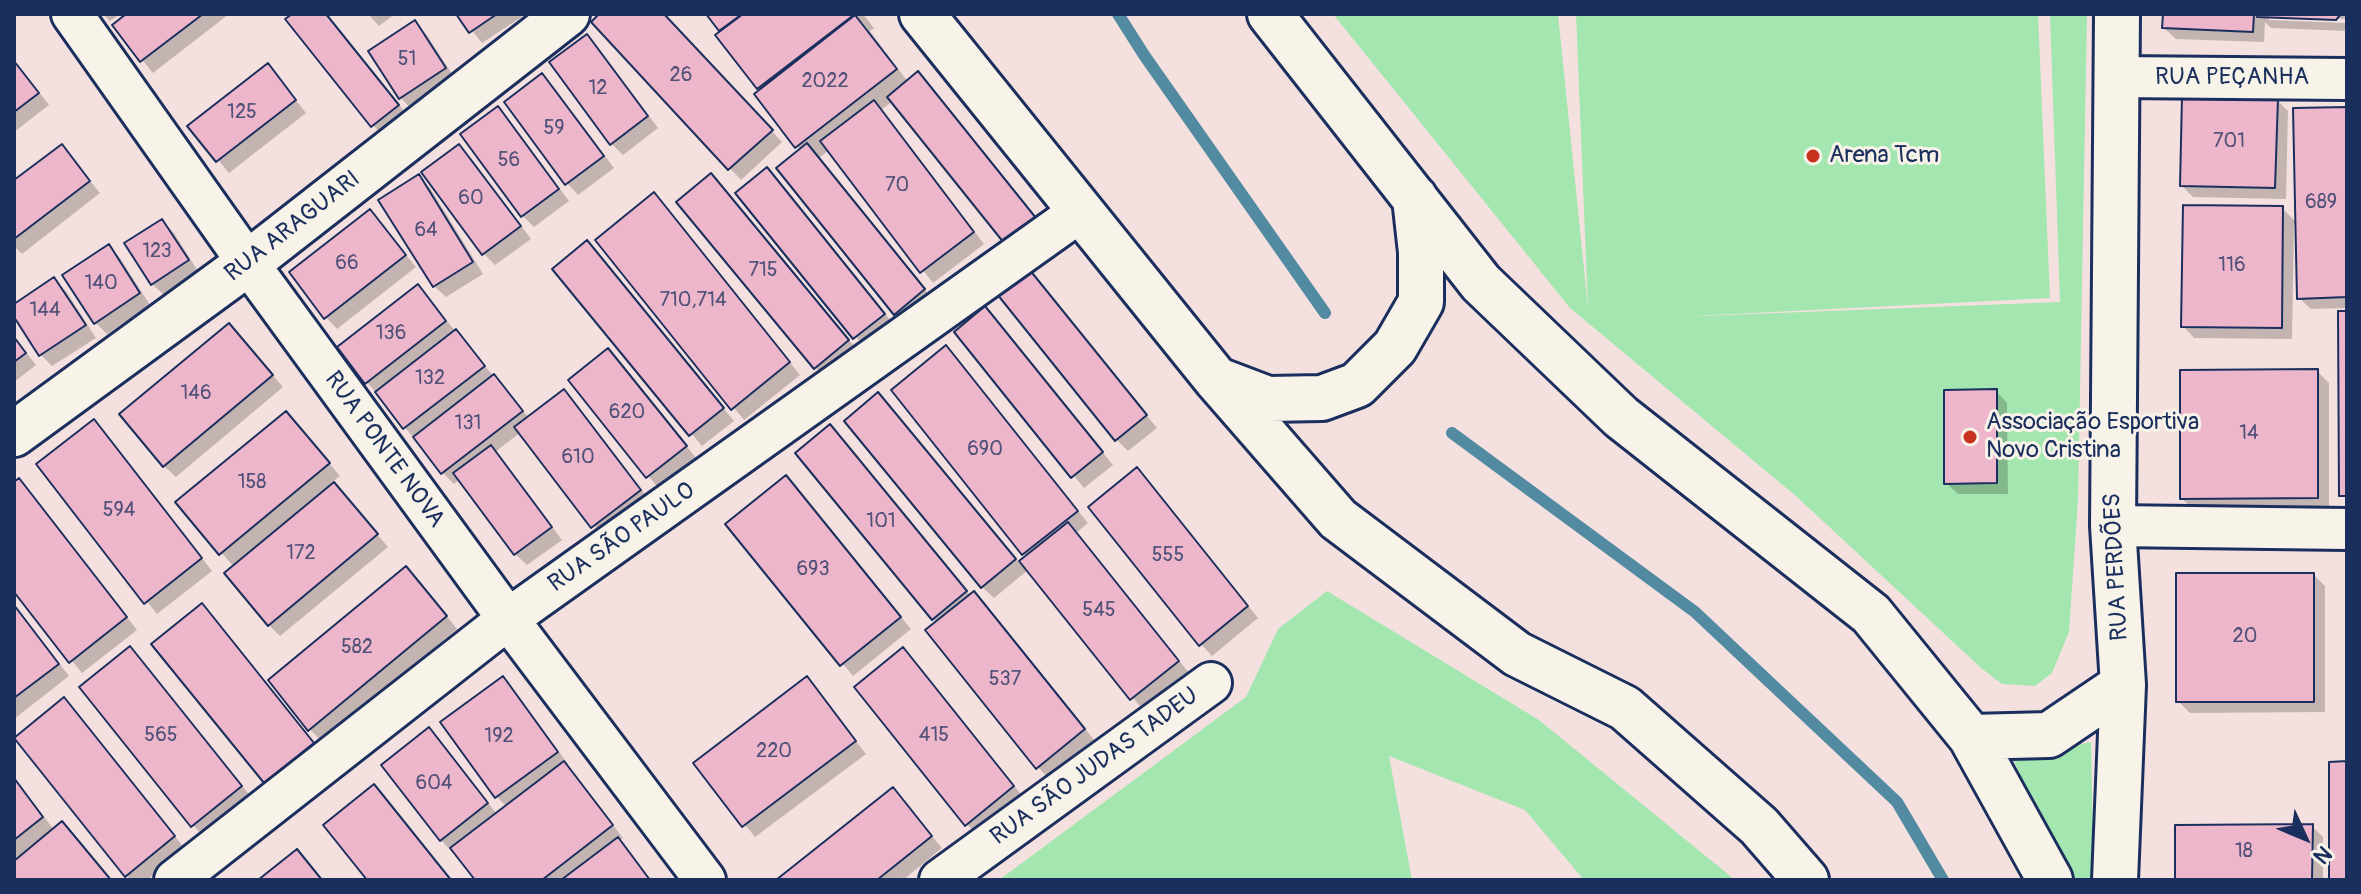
<!DOCTYPE html>
<meta charset="utf-8">
<style>
body{margin:0}
#map{position:relative;width:2361px;height:894px;overflow:hidden;background:#f4e1df;font-family:Pangolin,sans-serif}
canvas{display:block}
.frame{position:absolute;inset:0;border:16px solid #1b2f5e;pointer-events:none}
.north{position:absolute;left:2265px;top:798px;width:80px;height:80px;-webkit-text-stroke:6px #f7f3e8;paint-order:stroke;rotate:134deg;font-size:22px;font-weight:700;line-height:32px;text-align:center;color:#1b2f5e}
.north::after{content:'';display:block;margin:auto;width:28px;height:36px;background:#1b2f5e;clip-path:polygon(50% 0,100% 100%,50% 72%,0 100%)}
</style>
<div id="map">
<canvas width="2361" height="894"></canvas>
<div class="frame"></div>
<div class="north">N</div>
</div>
<script>
const ctx = document.querySelector('canvas').getContext('2d');
ctx.lineJoin = 'round';
function paint(path, color) { ctx.fillStyle = color; ctx.fill(path, 'evenodd'); }
const shape = rows => new Path2D(rows.map(r => 'M' + r).join(''));
function stroke(path, color, width, dash) { ctx.strokeStyle = color; ctx.lineWidth = width; ctx.lineCap = dash ? 'butt' : 'round'; ctx.setLineDash(dash || []); ctx.stroke(path); }
function write(font, color, halo, rows, align = 'center') {
  ctx.font = font + ' Pangolin,sans-serif'; ctx.lineWidth = 6; ctx.setLineDash([]); ctx.textBaseline = 'middle'; ctx.strokeStyle = halo; ctx.fillStyle = color; for (const [text, x, y, turn = 0] of rows) {
    ctx.save(); ctx.translate(x, y); ctx.rotate((+turn || 0) * Math.PI / 180); ctx.textAlign = isNaN(turn) ? turn : align; if (halo) ctx.strokeText(text, 0, 0); ctx.fillText(text, 0, 0); ctx.restore();
  }
}
paint(shape([
 [1333,14,1558,14,1588,308,1576,14,2038,14,2050,298,1674,317,2060,302,2050,14,2087,14,2078,500,2069,632,2052,673,2035,686,2002,684,1981,668,1797,497,1570,308],
 [1327,591,1539,720,1735,880,1584,880,1525,810,1389,756,1412,880,999,880,1246,697,1278,629],
 [2091,742,2094,880,2068,880,2013,759]
]), '#a4e6af');
paint(shape([
 [103,14,120,14,110,21],
 [130,14,229,14,153,73,114,26],
 [295,14,326,14,409,117,384,138,288,20],
 [368,14,395,14,379,26],
 [459,14,526,14,482,43],
 [602,14,662,14,782,142,741,180,593,22],
 [708,14,863,14,874,28,870,31,908,82,918,74,929,85,1046,230,1017,253,893,101,881,110,984,244,933,283,829,150,819,158,935,302,906,325,895,313,801,151,761,91,718,36,722,32],
 [2165,14,2347,14,2347,31,2271,28,2265,22,2264,42,2176,39,2164,28],
 [2269,16,2346,19,2346,23,2269,20],
 [414,22,426,34,456,80,412,110,401,98,370,52],
 [587,37,598,48,658,128,623,155,611,143],
 [14,60,49,105,14,132],
 [268,65,306,113,229,173,190,126],
 [542,76,554,87,614,168,578,195,567,183],
 [2277,100,2288,111,2286,199,2193,197,2182,186],
 [498,108,509,120,569,201,534,227,523,216],
 [2347,109,2347,308,2311,309,2299,298,2297,224,2294,224,2292,339,2194,338,2183,326,2282,208,2297,223],
 [61,146,100,193,22,254,14,246,14,183],
 [459,146,471,158,531,239,495,265,483,253],
 [711,175,859,352,827,379,815,367],
 [419,177,430,188,483,274,446,297,434,286],
 [778,181,895,326,866,349,738,193],
 [665,206,800,375,744,420,598,240],
 [370,212,416,267,337,329,326,317],
 [162,221,174,233,199,273,164,295,152,284],
 [108,247,120,258,150,305,107,334,95,322],
 [598,254,734,421,702,446,555,269],
 [1029,271,1157,428,1128,451,1117,440],
 [54,280,66,291,96,338,52,366,41,355,14,314,14,306],
 [418,287,529,418,564,391,651,502,604,538,521,432,495,452,562,540,527,565,515,554,460,479,454,484,443,473,367,382],
 [985,309,1113,465,1084,488,956,332],
 [229,325,283,387,176,477,164,466],
 [14,337,36,365,14,382],
 [946,348,1088,523,1076,533,1189,673,1143,710,1028,570,994,598,982,587,878,395,1019,563,1027,557,894,390],
 [608,351,697,459,659,489,571,381],
 [2317,371,2329,383,2329,509,2194,510,2182,499],
 [1996,391,2007,403,2008,494,1958,494,1946,483],
 [94,422,212,571,157,614,39,465],
 [297,425,340,476,332,482,388,547,280,636,269,625,234,567,178,503],
 [841,438,971,596,974,594,985,605,1095,741,1049,779,1038,767,937,623,798,453],
 [1137,470,1258,618,1212,656,1201,644],
 [786,478,911,629,853,676,728,524],
 [14,484,30,492,137,630,82,673,14,589],
 [2314,575,2325,586,2325,712,2190,713,2178,701],
 [418,580,457,629,321,741,310,729],
 [14,605,69,676,14,719],
 [202,606,324,755,277,794,154,644],
 [130,649,252,798,204,837,193,825],
 [914,661,1024,798,978,836,967,824],
 [503,679,514,690,568,764,566,765,623,838,619,841,651,880,478,880,441,840,429,730,497,814,507,807,497,797],
 [807,679,866,754,755,837,695,763],
 [75,711,185,849,147,880,131,880,127,876],
 [14,777,54,830,110,880,14,880,14,864,16,862,14,859],
 [893,790,942,848,903,880,780,880],
 [2312,826,2323,837,2323,880,2177,880]
]), '#0003');
stroke(shape([
 [1118,14,1144,55,1325,313],
 [1452,433,1695,612,1897,802,1943,880]
]), '#528aa1', 12);
const building = shape([
 [126,14,203,14,140,62,112,25,126,14],
 [292,14,326,14,399,105,371,127,285,19,292,14],
 [456,14,497,14,469,33,456,14],
 [599,14,664,14,773,130,728,170,591,22,599,14],
 [706,14,742,14,719,31,706,14],
 [743,14,855,14,757,89,715,35,743,14],
 [2163,14,2254,14,2253,32,2162,28,2163,14],
 [2258,14,2341,14,2336,20,2257,17,2258,14],
 [855,15,897,69,795,148,754,94,855,15],
 [415,20,446,68,399,99,368,51,415,20],
 [587,34,648,116,610,145,549,62,587,34],
 [14,61,39,93,14,112,14,61],
 [268,63,296,100,216,162,187,126,268,63],
 [918,71,1036,218,1004,243,887,97,918,71],
 [542,73,604,156,565,185,504,102,542,73],
 [2182,96,2278,98,2275,188,2180,186,2182,96],
 [874,100,974,232,920,273,820,141,874,100],
 [498,106,559,189,521,217,460,134,498,106],
 [2347,107,2347,297,2297,299,2293,108,2347,107],
 [807,143,925,289,894,315,776,168,807,143],
 [62,144,90,181,14,239,14,180,62,144],
 [459,144,521,226,482,255,421,172,459,144],
 [767,167,885,314,853,339,735,193,767,167],
 [711,173,849,340,814,369,676,202,711,173],
 [419,174,473,262,433,287,378,200,419,174],
 [654,192,790,362,731,410,595,240,654,192],
 [2183,205,2283,206,2282,328,2181,327,2183,205],
 [370,209,406,255,324,319,289,272,370,209],
 [162,219,189,260,151,285,124,243,162,219],
 [587,240,724,408,689,436,552,269,587,240],
 [109,244,140,293,94,324,62,275,109,244],
 [1029,269,1147,415,1115,441,997,294,1029,269],
 [54,277,86,325,39,356,14,317,14,304,54,277],
 [418,284,446,321,365,384,337,347,418,284],
 [985,306,1103,452,1071,478,954,332,985,306],
 [2338,311,2347,311,2347,496,2339,496,2338,311],
 [229,323,273,375,163,467,119,414,229,323],
 [456,329,485,366,403,429,375,392,456,329],
 [14,337,26,353,14,362,14,337],
 [946,345,1078,511,1022,555,891,390,946,345],
 [608,348,687,446,646,478,568,380,608,348],
 [2318,369,2318,498,2180,499,2180,370,2318,369],
 [494,374,523,411,441,474,413,437,494,374],
 [564,389,641,490,591,528,514,427,564,389],
 [1997,389,1997,483,1944,484,1944,390,1997,389],
 [878,392,1016,559,981,588,844,421,878,392],
 [286,411,330,463,219,555,175,502,286,411],
 [94,419,202,558,144,604,36,464,94,419],
 [830,424,967,591,932,620,795,453,830,424],
 [491,445,552,527,514,555,453,473,491,445],
 [1137,467,1248,606,1199,646,1088,507,1137,467],
 [786,475,901,617,840,666,725,524,786,475],
 [19,478,127,617,69,663,14,592,14,482,19,478],
 [334,482,378,534,268,626,224,573,334,482],
 [1068,522,1179,661,1130,700,1019,561,1068,522],
 [406,566,447,616,308,731,268,680,406,566],
 [2176,573,2314,573,2314,702,2176,702,2176,573],
 [2346,575,2347,575,2347,760,2346,575],
 [974,591,1085,729,1036,769,925,630,974,591],
 [202,603,314,743,264,783,151,644,202,603],
 [14,605,59,664,14,698,14,605],
 [130,646,242,786,191,827,79,687,130,646],
 [903,647,1014,786,965,826,854,687,903,647],
 [503,676,558,752,495,798,440,722,503,676],
 [807,676,856,741,742,827,693,763,807,676],
 [64,697,175,836,125,877,14,738,64,697],
 [429,727,488,803,440,841,381,765,429,727],
 [564,761,613,825,542,880,475,880,450,848,564,761],
 [2347,761,2347,880,2329,880,2329,762,2347,761],
 [14,778,43,817,14,840,14,778],
 [374,784,451,880,367,880,323,825,374,784],
 [893,787,932,836,877,880,776,880,893,787],
 [62,821,111,880,14,880,14,861,62,821],
 [2313,824,2312,880,2175,880,2175,825,2313,824],
 [618,837,650,880,561,880,618,837],
 [297,849,322,880,258,880,297,849]
]);
paint(building, '#eeb6cb');
stroke(building, '#1b2f5e', 2);
const street = shape([
 [72,14,248,263,508,619,705,880],
 [2117,77,2347,79],
 [2113,526,2347,529],
 [175,880,508,619,1081,211],
 [940,880,1211,683]
]);
const secondary = shape([
 [922,14,1216,379,1338,519,1517,654,1625,708,1759,826,1806,880],
 [1270,14,1481,283,1621,417,1871,614,1971,737,2050,880],
 [1218,380,1268,399,1322,398,1357,385,1395,347,1421,302,1421,252,1415,198],
 [14,434,248,263,567,14],
 [1971,737,2049,735,2123,685],
 [2115,880,2123,685,2113,526,2117,14]
]);
stroke(street, '#1b2f5e', 46);
stroke(secondary, '#1b2f5e', 50);
stroke(street, '#f7f3e8', 40);
stroke(secondary, '#f7f3e8', 44);
for (const [x, y, r, color] of [
 [1813,156,8,"#c8321e"],
 [1970,437,8,"#c8321e"]
]) { const dot = new Path2D(); dot.arc(x, y, r, 0, 2 * Math.PI); ctx.fillStyle = color; ctx.fill(dot); stroke(dot, '#f7f3e8', 3); }
write('20px', '#505179', null, [
 ["51",407,60],
 ["26",681,76],
 ["2022",825,82],
 ["12",598,89],
 ["125",242,113],
 ["59",554,129],
 ["701",2229,142],
 ["56",509,161],
 ["70",897,186],
 ["60",471,199],
 ["689",2321,203],
 ["64",426,231],
 ["123",157,252],
 ["66",347,264],
 ["116",2232,266],
 ["715",763,271],
 ["140",101,284],
 ["710,714",693,301],
 ["144",45,311],
 ["136",391,334],
 ["132",430,379],
 ["146",196,394],
 ["620",627,413],
 ["131",468,424],
 ["14",2249,434],
 ["690",985,450],
 ["610",578,458],
 ["158",252,483],
 ["594",119,511],
 ["101",881,522],
 ["172",301,554],
 ["555",1168,556],
 ["693",813,570],
 ["545",1099,611],
 ["20",2245,637],
 ["582",357,648],
 ["537",1005,680],
 ["565",161,736],
 ["415",934,736],
 ["192",499,737],
 ["220",774,752],
 ["604",434,784],
 ["18",2244,852]
]);
write('24px', '#1b2f5e', '#f7f3e8', [
 ["RUA PEÇANHA",2232,78],
 ["RUA ARAGUARI",293,227,-38],
 ["RUA PONTE NOVA",384,450,54],
 ["RUA SÃO PAULO",622,538,-35],
 ["RUA PERDÕES",2117,567,-93],
 ["RUA SÃO JUDAS TADEU",1095,767,-36]
]);
write('24px', '#1b2f5e', '#f7f3e8', [
 ["Arena Tcm",1829,156],
 ["Associação Esportiva",1986,423],
 ["Novo Cristina",1986,451]
], 'left');
</script>
